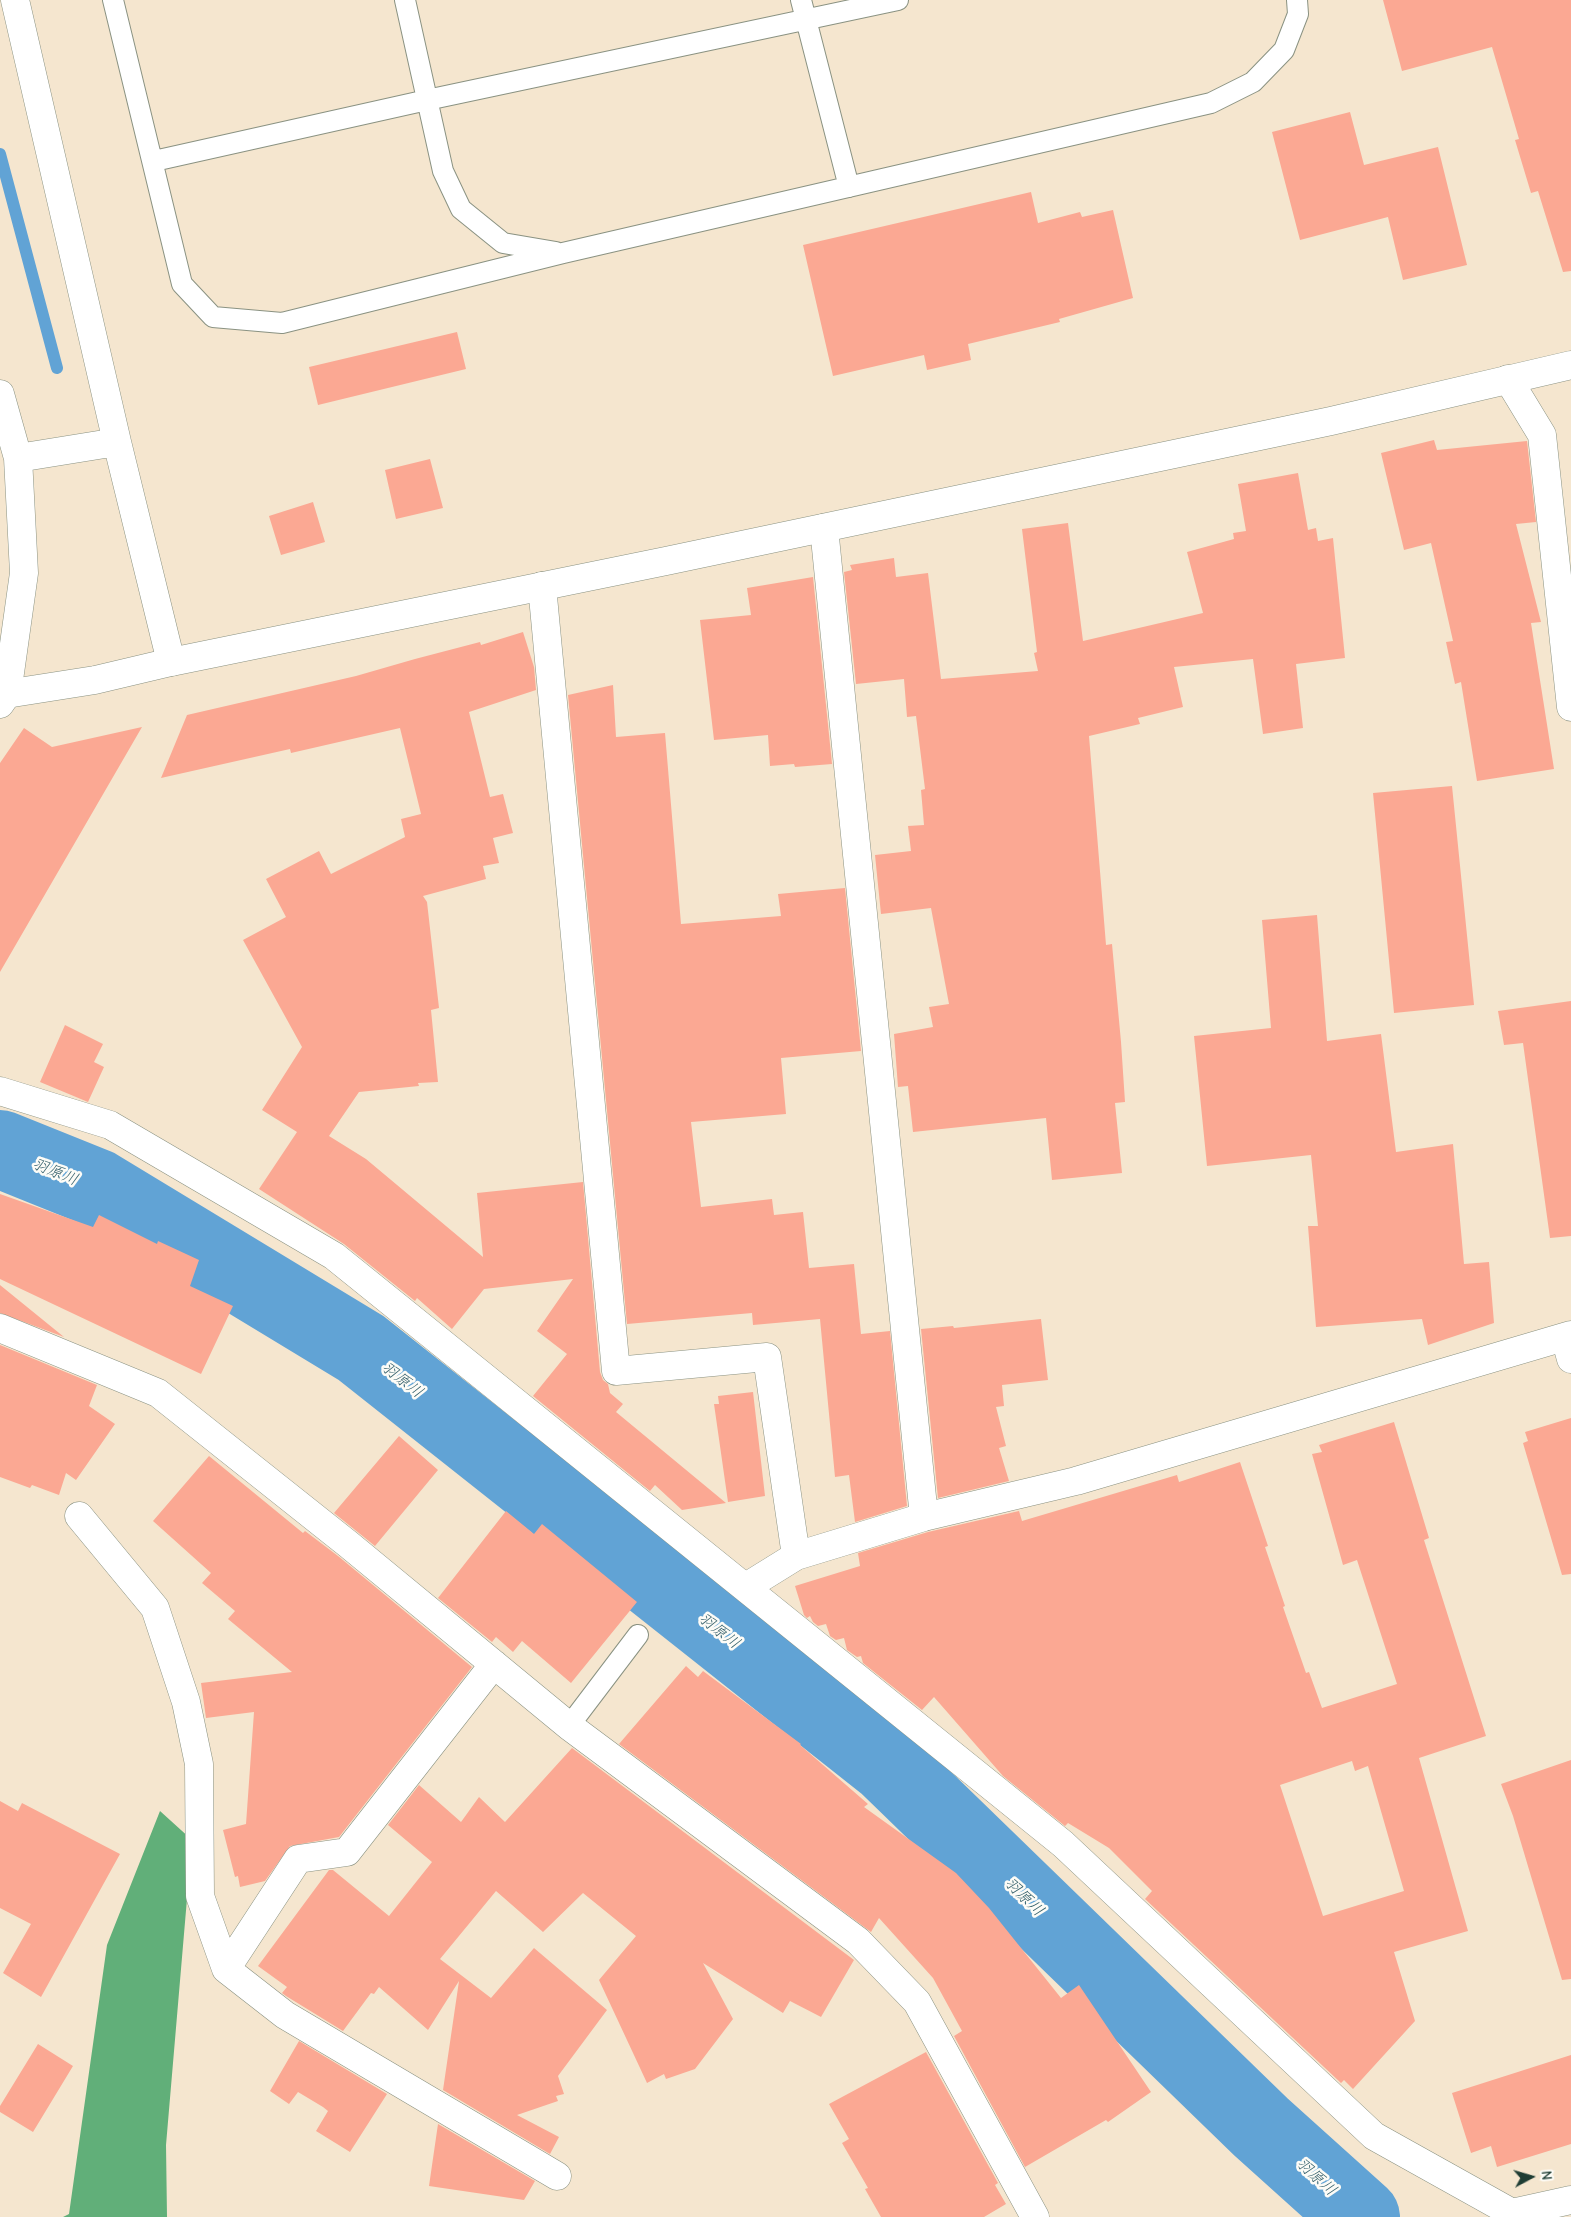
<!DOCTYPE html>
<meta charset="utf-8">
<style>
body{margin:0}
#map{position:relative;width:1571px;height:2217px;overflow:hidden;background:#f5e6cf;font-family:"Comic Neue",sans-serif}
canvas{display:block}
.north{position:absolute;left:1506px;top:2152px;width:50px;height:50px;-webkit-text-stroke:4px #fdfcf7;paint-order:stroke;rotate:84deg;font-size:14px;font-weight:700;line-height:20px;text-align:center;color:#1f3d34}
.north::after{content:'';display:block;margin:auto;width:18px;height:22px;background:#1f3d34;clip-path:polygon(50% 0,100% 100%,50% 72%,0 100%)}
</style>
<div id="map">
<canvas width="1571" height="2217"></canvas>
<div class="north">N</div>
</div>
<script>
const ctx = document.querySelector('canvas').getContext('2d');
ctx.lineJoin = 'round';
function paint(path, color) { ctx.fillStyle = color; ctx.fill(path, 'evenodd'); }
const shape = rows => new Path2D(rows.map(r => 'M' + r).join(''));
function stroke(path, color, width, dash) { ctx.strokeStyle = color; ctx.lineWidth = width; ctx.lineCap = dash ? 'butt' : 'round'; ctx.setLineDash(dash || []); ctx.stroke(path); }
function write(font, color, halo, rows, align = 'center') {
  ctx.font = font + ' "Comic Neue","Klee One",sans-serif'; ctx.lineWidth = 5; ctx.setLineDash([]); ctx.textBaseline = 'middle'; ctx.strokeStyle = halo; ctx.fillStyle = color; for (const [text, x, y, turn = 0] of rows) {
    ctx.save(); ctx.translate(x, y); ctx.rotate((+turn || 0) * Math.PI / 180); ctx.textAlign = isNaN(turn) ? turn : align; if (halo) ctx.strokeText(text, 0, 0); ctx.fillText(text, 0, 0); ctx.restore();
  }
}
paint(shape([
 [160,1811,192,1840,166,2145,167,2217,63,2217,69,2214,107,1945]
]), '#61af79');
stroke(shape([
 [0,154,57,368]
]), '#61a3d5', 12);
stroke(shape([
 [0,1149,97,1188,361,1348,888,1765,1261,2127,1361,2217]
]), '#61a3d5', 78);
paint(shape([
 [1383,0,1571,0,1571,271,1563,272,1538,191,1531,193,1515,140,1519,139,1492,47,1402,71],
 [1350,112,1364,165,1438,147,1467,265,1403,280,1388,217,1300,240,1272,132],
 [1031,192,1038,223,1080,212,1082,217,1113,210,1133,298,1059,319,1060,322,968,344,971,360,927,370,924,355,833,376,803,245],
 [457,332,466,369,318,405,309,367],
 [1434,440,1437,450,1527,441,1536,522,1516,524,1541,622,1531,623,1554,769,1477,781,1461,682,1455,684,1446,642,1453,641,1431,543,1404,550,1381,453],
 [430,459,443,508,396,519,385,470],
 [1298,473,1308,530,1316,528,1318,541,1333,538,1345,658,1296,664,1303,728,1263,734,1253,659,1174,667,1183,707,1138,718,1140,724,1089,736,1106,945,1112,944,1121,1042,1125,1102,1115,1103,1122,1173,1052,1180,1046,1118,913,1132,908,1086,898,1087,894,1034,933,1027,929,1007,949,1004,931,908,881,914,875,855,911,851,908,826,924,825,921,790,925,789,916,716,907,717,904,679,856,684,844,572,852,570,850,565,894,558,896,577,928,573,941,679,1038,671,1034,653,1037,652,1022,529,1068,523,1083,641,1203,613,1187,552,1234,539,1233,533,1246,531,1238,484],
 [313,502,325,542,281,555,269,516],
 [813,577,832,764,795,767,794,764,770,766,768,735,714,740,700,620,751,615,747,588],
 [523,632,534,667,536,690,469,712,490,797,503,794,513,833,493,838,499,863,483,866,486,879,423,896,427,902,439,1008,431,1010,438,1082,418,1083,419,1086,359,1092,329,1136,366,1159,483,1257,477,1193,583,1182,600,1372,603,1380,608,1384,610,1393,623,1404,616,1412,726,1503,682,1510,655,1485,650,1491,533,1396,567,1354,537,1331,573,1279,484,1289,452,1329,417,1298,415,1301,344,1244,259,1189,297,1132,262,1110,302,1047,243,940,286,917,266,879,319,851,331,874,405,837,401,819,421,814,400,728,291,753,290,749,161,778,187,715,356,676,415,659,480,642,481,645],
 [613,685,616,737,665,733,681,924,781,916,778,894,845,888,861,1051,781,1058,786,1114,691,1122,701,1207,772,1199,774,1215,803,1212,809,1268,854,1264,861,1334,890,1331,907,1506,855,1522,849,1475,835,1477,820,1319,753,1325,752,1313,627,1324,568,695],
 [142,727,0,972,0,763,24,728,52,747],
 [1452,786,1474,1005,1394,1013,1373,793],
 [1317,915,1327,1041,1381,1034,1396,1152,1453,1144,1464,1264,1489,1262,1494,1323,1428,1345,1422,1319,1316,1327,1308,1226,1318,1226,1311,1155,1207,1166,1194,1036,1271,1028,1262,920],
 [1571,1001,1571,1236,1550,1238,1523,1043,1504,1045,1498,1011],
 [65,1025,103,1044,94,1062,104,1067,88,1102,40,1082],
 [0,1194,93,1227,99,1215,157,1244,158,1241,199,1260,190,1286,233,1306,201,1374,0,1279],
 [0,1285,64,1337,0,1313],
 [1041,1319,1048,1380,1002,1385,1004,1406,996,1407,1006,1446,999,1448,1009,1481,938,1498,921,1329,953,1326,954,1328],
 [0,1345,97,1385,89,1406,115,1424,76,1480,66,1473,59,1495,32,1485,30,1488,0,1477],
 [753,1392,765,1496,728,1502,714,1404,719,1404,718,1396],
 [1571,1418,1571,1574,1562,1575,1523,1443,1528,1441,1525,1432],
 [1394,1422,1429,1538,1424,1540,1486,1736,1419,1758,1468,1931,1394,1952,1415,2021,1353,2089,1344,2080,1341,2083,1145,1899,1152,1891,1109,1848,1068,1823,1065,1826,1003,1776,934,1697,922,1710,863,1663,861,1656,857,1657,847,1650,844,1638,836,1640,830,1636,826,1624,818,1626,813,1622,810,1616,807,1618,804,1615,795,1586,860,1566,858,1553,928,1532,1019,1511,1022,1521,1177,1475,1179,1482,1240,1462,1268,1546,1265,1547,1285,1606,1283,1607,1306,1673,1309,1672,1322,1708,1397,1684,1357,1560,1343,1565,1312,1454,1322,1452,1319,1445],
 [1352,1761,1355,1771,1368,1766,1404,1891,1323,1916,1280,1785],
 [399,1436,438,1470,375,1546,334,1513],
 [209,1456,303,1533,305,1531,338,1556,472,1667,339,1837,290,1846,265,1881,240,1887,238,1876,235,1877,223,1830,246,1824,254,1712,206,1718,201,1683,292,1672,228,1619,235,1611,202,1583,211,1573,153,1521],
 [506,1511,534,1534,542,1524,637,1602,571,1683,522,1641,513,1652,496,1637,492,1642,438,1598],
 [686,1666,698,1677,703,1671,801,1744,800,1745,868,1804,864,1807,956,1873,989,1908,1061,1998,1079,1985,1151,2092,1108,2122,1106,2120,1025,2167,954,2036,962,2031,933,1978,879,1918,871,1932,619,1744],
 [572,1748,854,1960,821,2017,790,2001,783,2013,703,1963,733,2019,695,2069,666,2079,664,2074,647,2083,599,1980,636,1936,583,1893,543,1932,496,1891,440,1959,491,1998,534,1948,607,2010,558,2076,564,2094,556,2096,558,2101,517,2115,559,2137,550,2154,443,2090,459,1981,428,2030,379,1987,374,1994,371,1993,343,2031,286,1996,282,1993,287,1987,258,1966,329,1870,333,1870,389,1916,432,1862,388,1825,419,1785,461,1822,479,1797,505,1822],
 [1571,1760,1571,1979,1562,1980,1513,1816,1501,1784],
 [0,1801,18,1811,22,1803,120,1854,41,1997,3,1973,31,1924,0,1908],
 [299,2041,387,2094,350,2152,316,2131,328,2111,323,2107,298,2092,289,2104,270,2091],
 [38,2044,73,2066,33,2132,0,2112,0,2106],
 [926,2052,998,2183,995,2185,1006,2204,984,2217,881,2217,865,2189,868,2188,842,2143,849,2139,829,2104],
 [1571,2055,1571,2144,1497,2167,1491,2146,1471,2153,1452,2093],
 [438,2124,535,2181,524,2200,429,2186]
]), '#fba893');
const lane = shape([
 [113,0,182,284,213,317,282,323,563,253,1211,103,1253,82,1284,50,1298,14,1297,0],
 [405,0,443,171,461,209,503,243,556,252],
 [801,0,849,187],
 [154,161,427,100,898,0],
 [569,1726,638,1635]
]);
const street = shape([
 [15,0,117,442,171,662],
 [1508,379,1542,435,1571,707],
 [0,394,18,458,24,573,7,694,0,704],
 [18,458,117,442],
 [824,528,924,1517],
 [542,586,616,1371,767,1357,796,1556],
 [0,1091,110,1125,334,1256,1063,1844,1374,2136,1512,2213,1571,2200],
 [0,1328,158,1393,348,1544,569,1726,858,1941,917,2002,1035,2217],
 [1565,1337,1571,1359],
 [79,1516,155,1608,186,1702,199,1764,200,1896,226,1969,285,2015,557,2176],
 [746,1587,796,1556,924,1517,1076,1481,1571,1335],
 [226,1969,298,1859,347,1852,494,1664]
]);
const secondary = shape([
 [0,695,95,680,171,662,666,561,1331,421,1571,365]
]);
stroke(lane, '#8a9282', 22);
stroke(street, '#8a9282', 29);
stroke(secondary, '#8a9282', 29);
stroke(lane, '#fff', 20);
stroke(street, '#fff', 28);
stroke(secondary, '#fff', 28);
write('italic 16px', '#36616c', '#fdfcf7', [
 ["羽原川",55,1172,22],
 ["羽原川",402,1380,38],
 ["羽原川",719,1631,38],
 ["羽原川",1024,1897,44],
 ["羽原川",1316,2177,42]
]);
</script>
